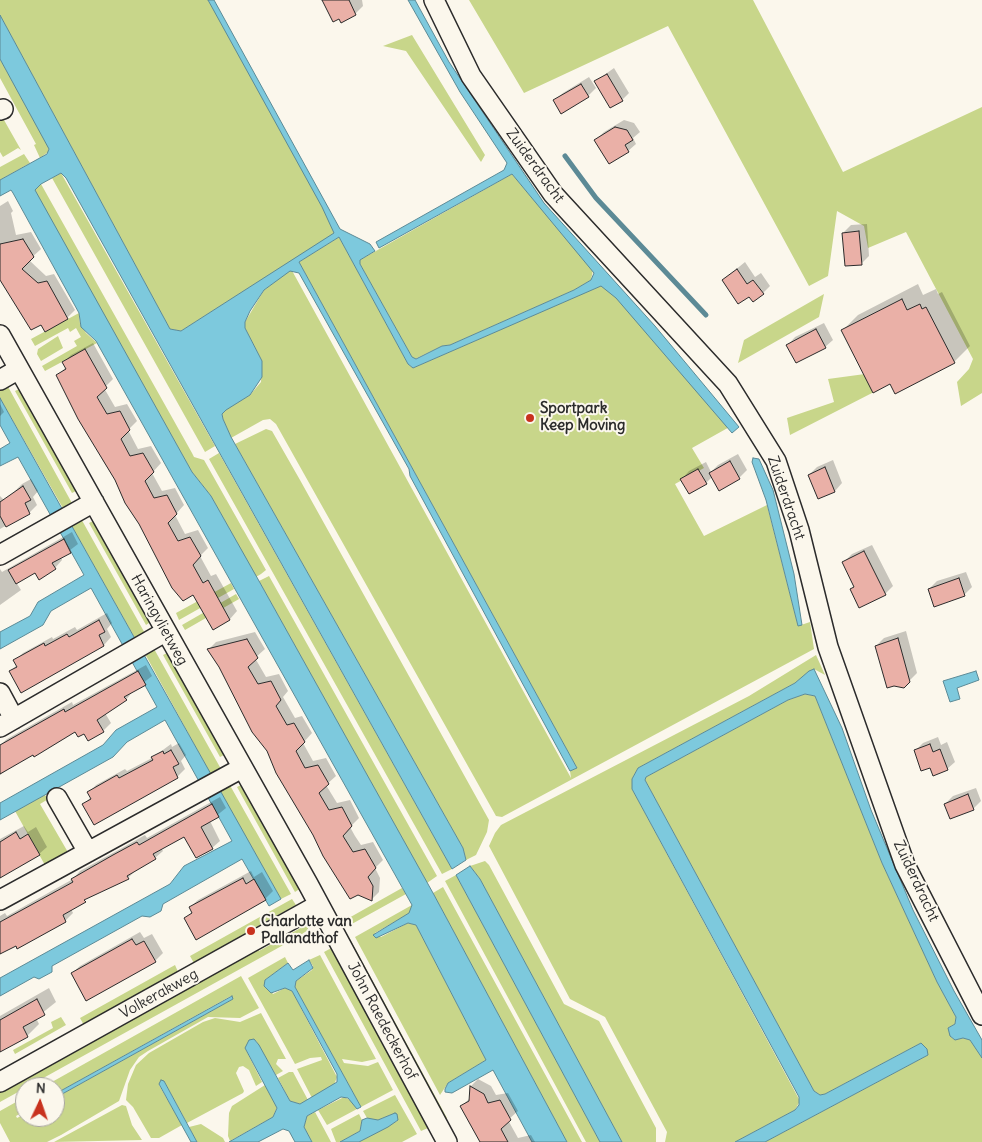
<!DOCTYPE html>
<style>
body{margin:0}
#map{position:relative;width:982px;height:1142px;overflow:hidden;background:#fbf7ec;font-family:Delius,sans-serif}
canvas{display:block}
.north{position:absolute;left:15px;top:1077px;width:50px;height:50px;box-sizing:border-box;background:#fbf7ec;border:1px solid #a8a59f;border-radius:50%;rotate:3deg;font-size:14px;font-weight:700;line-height:20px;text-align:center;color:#2b2b2b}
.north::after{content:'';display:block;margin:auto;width:18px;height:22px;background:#c8321e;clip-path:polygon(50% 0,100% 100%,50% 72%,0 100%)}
</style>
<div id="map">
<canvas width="982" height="1142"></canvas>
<div class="north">N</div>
</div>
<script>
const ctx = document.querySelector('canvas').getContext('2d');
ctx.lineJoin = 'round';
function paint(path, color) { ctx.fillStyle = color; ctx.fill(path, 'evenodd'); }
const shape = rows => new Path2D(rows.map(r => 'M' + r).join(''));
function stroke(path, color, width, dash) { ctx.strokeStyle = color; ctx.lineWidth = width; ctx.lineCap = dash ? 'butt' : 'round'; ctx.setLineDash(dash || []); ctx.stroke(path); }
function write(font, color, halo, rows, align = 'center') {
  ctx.font = font + ' Delius,sans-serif'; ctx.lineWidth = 4; ctx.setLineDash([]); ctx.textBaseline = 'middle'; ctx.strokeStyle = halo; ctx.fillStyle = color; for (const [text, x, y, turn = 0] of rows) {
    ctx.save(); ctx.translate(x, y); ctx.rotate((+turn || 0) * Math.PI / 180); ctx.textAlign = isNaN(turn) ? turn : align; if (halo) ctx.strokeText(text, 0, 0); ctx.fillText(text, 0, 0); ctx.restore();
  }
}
paint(shape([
 [0,0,208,0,247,65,338,235,290,267,571,778,570,771,577,768,299,262,339,237,408,364,413,368,600,286,605,281,733,425,692,448,704,468,675,484,704,536,767,505,798,626,810,622,814,649,502,817,496,816,276,424,270,419,263,420,231,438,223,419,222,414,226,409,250,395,261,382,262,361,245,328,245,322,264,290,285,274,285,265,181,331,170,329,0,15],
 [469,0,753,0,843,172,982,107,982,393,961,406,957,382,969,369,973,359,906,232,868,248,864,226,837,211,828,276,809,286,668,26,524,93],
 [412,35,485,155,481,162,406,51,383,46],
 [0,59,49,147,48,152,40,158,34,145,36,144,0,78],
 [0,113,21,150,18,148,3,157,0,152],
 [24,154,30,163,0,180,0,167],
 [61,173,215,446,205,452,52,178],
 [512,174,593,270,591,280,574,290,450,345,442,346,415,359,412,357,360,264,360,260],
 [41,184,192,453,194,457,204,460,266,570,261,574,256,577,211,496,192,472,35,193,35,190],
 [824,294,819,317,738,363,744,340],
 [79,313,80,324,86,333,97,343,45,371,42,366,77,346,74,341,81,337,76,328,70,332,68,328,35,346,31,339],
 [58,336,63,348,41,361,37,354,38,349],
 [865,374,874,392,790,435,787,418,834,402,828,379],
 [6,383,73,505,64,510,0,398,0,386],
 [21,388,78,490,72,493,15,391],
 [266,429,272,431,300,480,489,820,487,832,476,855,466,860,463,848,235,444],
 [219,453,452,869,442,874,209,459],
 [79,515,147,637,137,642,69,521],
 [95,520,152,621,146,625,89,523],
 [269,576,437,876,427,883,259,581],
 [231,583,234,589,179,620,176,613],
 [236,594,239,599,185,630,182,625],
 [153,647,221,769,211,775,144,652],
 [169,652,226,754,220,757,163,655],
 [816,655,825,675,814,669,810,671,795,683,638,768,632,779,632,789,800,1101,795,1110,735,1142,665,1142,667,1132,605,1017,570,999,489,846,495,833,501,825,749,696],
 [805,694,815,696,882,863,937,982,956,1017,955,1024,948,1028,951,1037,955,1040,963,1038,970,1040,982,1058,982,1142,765,1142,928,1055,921,1043,825,1094,820,1095,814,1091,645,780,646,777,788,700],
 [227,780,291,894,281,899,217,786],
 [243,784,301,888,295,892,237,787],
 [44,795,50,798,40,804,69,854,46,867,15,811],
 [485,861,489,865,564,1004,599,1021,656,1128,656,1142,622,1142,480,879,470,866],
 [456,875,600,1142,586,1142,445,881],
 [443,887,582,1142,567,1142,433,893],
 [402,888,406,894,350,925,347,919],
 [292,899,296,905,249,931,250,934,195,965,190,956],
 [412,905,410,913,375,933,381,937,408,923,416,925,486,1060,448,1083,440,1095,355,937],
 [306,925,308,925,308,930,296,938,0,1102,0,1092,257,947,259,951],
 [350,939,447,1118,443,1120,348,941],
 [335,946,430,1122,428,1128,421,1131,324,952],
 [320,955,376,1059,362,1062,342,1059,344,1063,368,1066,378,1062,393,1090,361,1107,295,987,296,981,312,970,313,966,309,960],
 [285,957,288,963,265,980,273,994,285,988,292,991,337,1077,334,1085,312,1098,297,1069,322,1060,321,1057,310,1058,295,1064,248,978],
 [175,965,179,974,85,1027,80,1018],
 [241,976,259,1008,240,1018,208,1017,148,1051,139,1057,130,1070,119,1101,61,1135,47,1142,10,1142,0,1123,0,1111,25,1097,25,1111,16,1116,17,1118,25,1114,25,1117,55,1117,55,1098,233,999,231,996,55,1094,55,1087,43,1087],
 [261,1013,286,1059,278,1059,276,1064,283,1071,276,1075,256,1041,245,1048,262,1082,256,1086,249,1070,243,1066,239,1067,236,1073,244,1091,243,1093,187,1123,164,1081,159,1085,182,1125,159,1138,151,1138,133,1107,126,1100,128,1084,136,1065,149,1053,203,1022,215,1018,240,1022],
 [61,1017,66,1025,15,1054,13,1050,53,1028,51,1022],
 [289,1072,293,1072,308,1100,300,1104,290,1101,278,1078],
 [265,1085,277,1107,273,1117,230,1141,228,1136,229,1113,232,1106],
 [395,1095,417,1134,402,1142,359,1142,397,1121,393,1114,376,1121,367,1118,363,1111],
 [344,1097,352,1101,357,1109,327,1125,318,1110],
 [122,1105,126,1106,132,1125,142,1140,54,1142],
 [315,1112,331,1142,312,1142,304,1127,307,1116],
 [359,1114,362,1120,360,1131,340,1142,336,1142,331,1129],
 [201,1124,223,1138,225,1142,197,1142,189,1127]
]), '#c8d68a');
const water = shape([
 [208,0,214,0,340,229,370,244,375,251,360,260,360,264,412,357,416,359,442,346,450,345,574,290,591,280,594,273,512,174,379,248,376,242,504,170,507,163,460,92,408,0,415,0,449,62,544,203,655,326,739,427,732,433,616,298,601,286,413,368,408,364,339,237,299,262,577,768,570,771,410,476,409,469,299,273,290,271,264,290,250,311,245,322,245,328,262,361,262,377,250,395,226,410,222,414,223,419,231,437,463,848,466,860,452,869,66,178,61,173,41,184,35,190,192,472,211,496,259,581,433,893,567,1142,532,1142,493,1070,452,1093,445,1092,445,1089,448,1083,486,1060,416,925,408,923,376,938,373,935,409,913,412,905,96,341,81,327,79,313,13,193,11,190,0,196,0,180,47,154,49,149,0,59,0,15,170,329,181,331,334,233,322,207,208,0],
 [0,398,281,899,269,906,242,859,163,904,161,911,150,917,142,916,52,966,52,972,39,979,34,977,0,996,0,978,170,884,184,866,232,841,165,720,127,742,113,757,0,820,0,803,103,745,116,730,157,707,91,588,51,611,43,625,0,649,0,632,30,616,38,602,84,575,18,457,0,466,0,449,10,443,0,425,0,398],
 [753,458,759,459,773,490,794,574,802,625,798,626,766,500,752,462,753,458],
 [814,669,842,728,871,810,913,910,954,991,982,1040,982,1058,970,1040,963,1038,955,1040,950,1036,948,1028,955,1024,956,1017,937,982,882,863,815,696,805,694,788,700,646,777,645,780,814,1091,820,1095,825,1094,921,1043,927,1049,928,1055,765,1142,735,1142,795,1110,799,1105,799,1097,632,789,632,779,638,768,795,683,809,671,814,669],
 [976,671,979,680,957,688,960,699,950,702,943,681,976,671],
 [470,866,480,879,622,1142,600,1142,456,875,470,866],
 [309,960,313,968,296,981,295,987,361,1107,357,1109,348,1098,341,1097,307,1116,304,1127,312,1142,295,1142,289,1131,283,1129,258,1142,229,1142,273,1117,277,1108,245,1048,249,1040,254,1039,259,1045,290,1101,300,1104,337,1082,337,1074,292,991,285,988,271,993,264,986,265,980,288,963,293,970,309,960],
 [232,996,233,999,55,1098,55,1094,232,996],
 [161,1080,164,1081,197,1142,191,1142,159,1084,161,1080],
 [395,1113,397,1114,398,1120,388,1127,359,1142,340,1142,360,1131,362,1120,367,1118,378,1120,395,1113]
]);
paint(water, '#7dc9dd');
stroke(water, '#5c8a96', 1);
paint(shape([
 [323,0,362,0,363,6,355,14],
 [614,68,629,93,622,100,596,81],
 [589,77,596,88,588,96,555,100,563,93],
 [624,120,634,123,640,132,633,138,636,144,628,151,596,140,604,132],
 [8,201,13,211,11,213,16,235,31,232,41,249,29,260,46,276,54,274,75,310,67,318,46,330,0,274,0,206],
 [867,224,869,256,861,264,843,233,851,225],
 [745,262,755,277,761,273,770,286,763,293,749,295,723,280],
 [918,284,923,295,936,289,938,294,942,292,970,346,954,362,895,392,890,382,842,331,858,315],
 [824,323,833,340,825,347,788,345,795,337],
 [93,343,113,379,104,388,115,407,127,404,137,421,128,430,138,449,151,446,161,463,152,473,162,491,175,488,184,505,175,515,185,534,198,530,208,548,200,556,211,576,216,574,237,611,230,619,213,629,193,594,103,461,58,375,66,367,64,362,71,355],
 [0,404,4,412,0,416],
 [738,454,747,470,739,478,712,477,706,483,682,479,689,471,706,462,711,472,718,465],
 [833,460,842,483,835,491,819,497,809,475,817,467],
 [31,479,38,491,33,497,37,505,30,512,0,529,0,496,5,501,22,484],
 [72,532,78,544,61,557,62,560,55,568,35,571,16,582,21,590,0,605,0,569,2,572],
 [872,545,893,586,885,594,851,589,855,586,844,562,852,554],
 [966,572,972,587,964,595,929,589,937,581],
 [107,613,112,623,107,629,111,637,104,645,21,691,10,671,17,665,15,661,23,653,52,637,53,639,75,627,77,630],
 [906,631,917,673,904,686,876,646,884,638],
 [255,632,265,649,255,658,266,677,279,674,288,691,283,697,295,718,302,716,312,733,303,743,313,761,326,758,336,776,326,785,337,803,350,800,359,818,350,827,355,836,361,845,373,842,383,860,375,868,380,878,379,892,372,899,315,834,220,666,209,649,216,642],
 [146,665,152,676,133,691,126,700,105,713,111,723,103,731,84,732,76,730,18,762,0,775,0,745,7,739,72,702,73,705],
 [938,737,941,745,947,742,955,762,947,769,931,766,915,751,923,743],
 [179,743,186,755,181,761,185,769,177,777,84,804,91,797,89,793,96,785,125,769,127,771,152,758,171,744,172,747],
 [976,788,981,801,973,809,945,804,953,796],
 [220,797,226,808,210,821,220,841,212,848,185,835,161,848,163,851,155,858,136,870,128,878,90,896,71,909,73,913,65,921,0,952,0,916,5,913,7,916,73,879,80,871,122,848,145,835,147,838],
 [24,826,28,832,36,827,47,847,39,854,0,876,0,839],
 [251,871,254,877,262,872,273,891,265,899,186,918,193,911,190,907,198,900],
 [140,932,144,938,152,934,163,953,155,961,87,1000,72,973,80,966],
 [49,988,56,1002,36,1018,39,1024,27,1036,0,1051,0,1016],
 [478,1079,491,1086,496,1095,508,1093,518,1111,508,1120,518,1138,531,1135,535,1142,480,1142,462,1106,470,1098,471,1086]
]), '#0003');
stroke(shape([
 [565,156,596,198,706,315]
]), '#5c8a96', 5);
const building = shape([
 [322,0,349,0,356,15,341,23,339,19,333,22,322,0],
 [607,74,623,101,610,108,594,81,607,74],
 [581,84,589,97,561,114,553,100,581,84],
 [615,127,627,130,633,140,625,145,629,152,609,164,594,140,615,127],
 [859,231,862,265,845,266,842,233,859,231],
 [23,239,34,257,22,269,38,283,47,281,68,319,45,332,41,325,31,330,0,280,0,244,23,239],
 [737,269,747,284,753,280,764,294,753,302,749,297,738,304,722,280,737,269],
 [902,299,907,310,920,304,922,309,926,307,955,363,895,394,890,384,873,393,841,330,902,299],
 [816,329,826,348,796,363,786,345,816,329],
 [85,349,107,388,97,397,107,414,120,411,130,430,121,439,130,456,143,453,154,472,145,481,154,498,167,495,177,514,168,523,178,541,190,537,201,556,193,565,203,583,208,580,230,620,213,630,193,595,183,601,172,588,139,524,125,503,115,480,78,419,56,375,66,369,62,362,85,349],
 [730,461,740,479,719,491,709,473,730,461],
 [825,467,835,492,818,499,808,475,825,467],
 [698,469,707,484,689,494,680,479,698,469],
 [23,486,31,500,25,503,30,514,6,527,0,516,0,502,23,486],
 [64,539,71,553,52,563,56,569,39,580,35,573,16,584,8,570,64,539],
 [864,551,886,595,859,608,850,589,854,587,842,562,864,551],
 [959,578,965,596,934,607,928,589,959,578],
 [99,620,105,632,99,635,104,646,21,693,9,671,17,667,13,660,44,643,45,646,67,634,69,637,99,620],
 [898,638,910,682,904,688,894,686,887,688,875,646,898,638],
 [247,639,258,658,248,667,258,684,271,681,281,700,276,706,287,725,294,723,305,742,296,751,305,768,318,765,329,784,319,793,329,810,342,807,352,826,343,836,353,852,365,849,376,868,368,877,373,886,372,901,358,895,350,899,323,856,313,835,276,773,267,751,252,732,219,667,207,649,247,639],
 [138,671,146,685,124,697,127,700,97,720,104,732,88,741,84,734,78,737,75,732,34,757,33,755,0,774,0,745,64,709,65,712,138,671],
 [930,744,933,752,940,749,948,770,933,776,930,768,921,771,914,750,930,744],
 [171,750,179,764,173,767,178,778,94,825,82,804,91,799,87,792,117,775,119,778,153,760,151,757,163,751,164,754,171,750],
 [968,794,974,810,950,819,944,804,968,794],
 [212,804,219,817,201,827,213,849,196,858,184,837,153,854,156,859,127,876,129,879,84,900,86,902,63,915,66,922,17,949,16,946,0,954,0,922,73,882,71,879,113,855,137,842,139,845,212,804],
 [16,832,20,839,28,834,40,855,0,878,0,842,16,832],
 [243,878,246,884,254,879,266,900,196,940,184,918,192,913,189,907,243,878],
 [132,939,136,945,144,941,156,962,86,1001,71,973,132,939],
 [37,999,45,1015,23,1027,28,1037,0,1052,0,1020,37,999],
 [470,1086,484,1094,488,1103,500,1100,511,1120,501,1129,508,1142,480,1142,460,1106,469,1101,470,1086]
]);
paint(building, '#eab0a7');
stroke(building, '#2b2b2b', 1);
const minor = shape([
 [434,0,471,76,553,194,728,384,776,461,799,530,828,647,905,865,982,1015],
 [0,110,3,109],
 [0,335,308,884,447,1142],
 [0,380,19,369],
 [0,555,94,502],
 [0,693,14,719],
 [0,727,165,632],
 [57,798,88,852],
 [0,900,242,768],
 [0,1082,318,905]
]);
stroke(minor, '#2b2b2b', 22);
stroke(minor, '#fbf7ec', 19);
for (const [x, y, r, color] of [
 [530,418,5,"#c8321e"],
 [251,931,5,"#c8321e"]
]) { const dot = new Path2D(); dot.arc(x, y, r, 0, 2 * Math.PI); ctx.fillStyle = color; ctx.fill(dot); stroke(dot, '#fbf7ec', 2); }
write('15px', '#2b2b2b', '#fbf7ec', [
 ["Zuiderdracht",535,166,54],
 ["Zuiderdracht",786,498,71],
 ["Haringvlietweg",159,620,61],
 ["Zuiderdracht",916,881,65],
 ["Volkerakweg",159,994,-29],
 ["John Raedeckerhof",382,1021,62]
]);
write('bold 15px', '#2b2b2b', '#fbf7ec', [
 ["Sportpark",540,409],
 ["Keep Moving",540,426],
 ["Charlotte van",261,922],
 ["Pallandthof",261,939]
], 'left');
</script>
